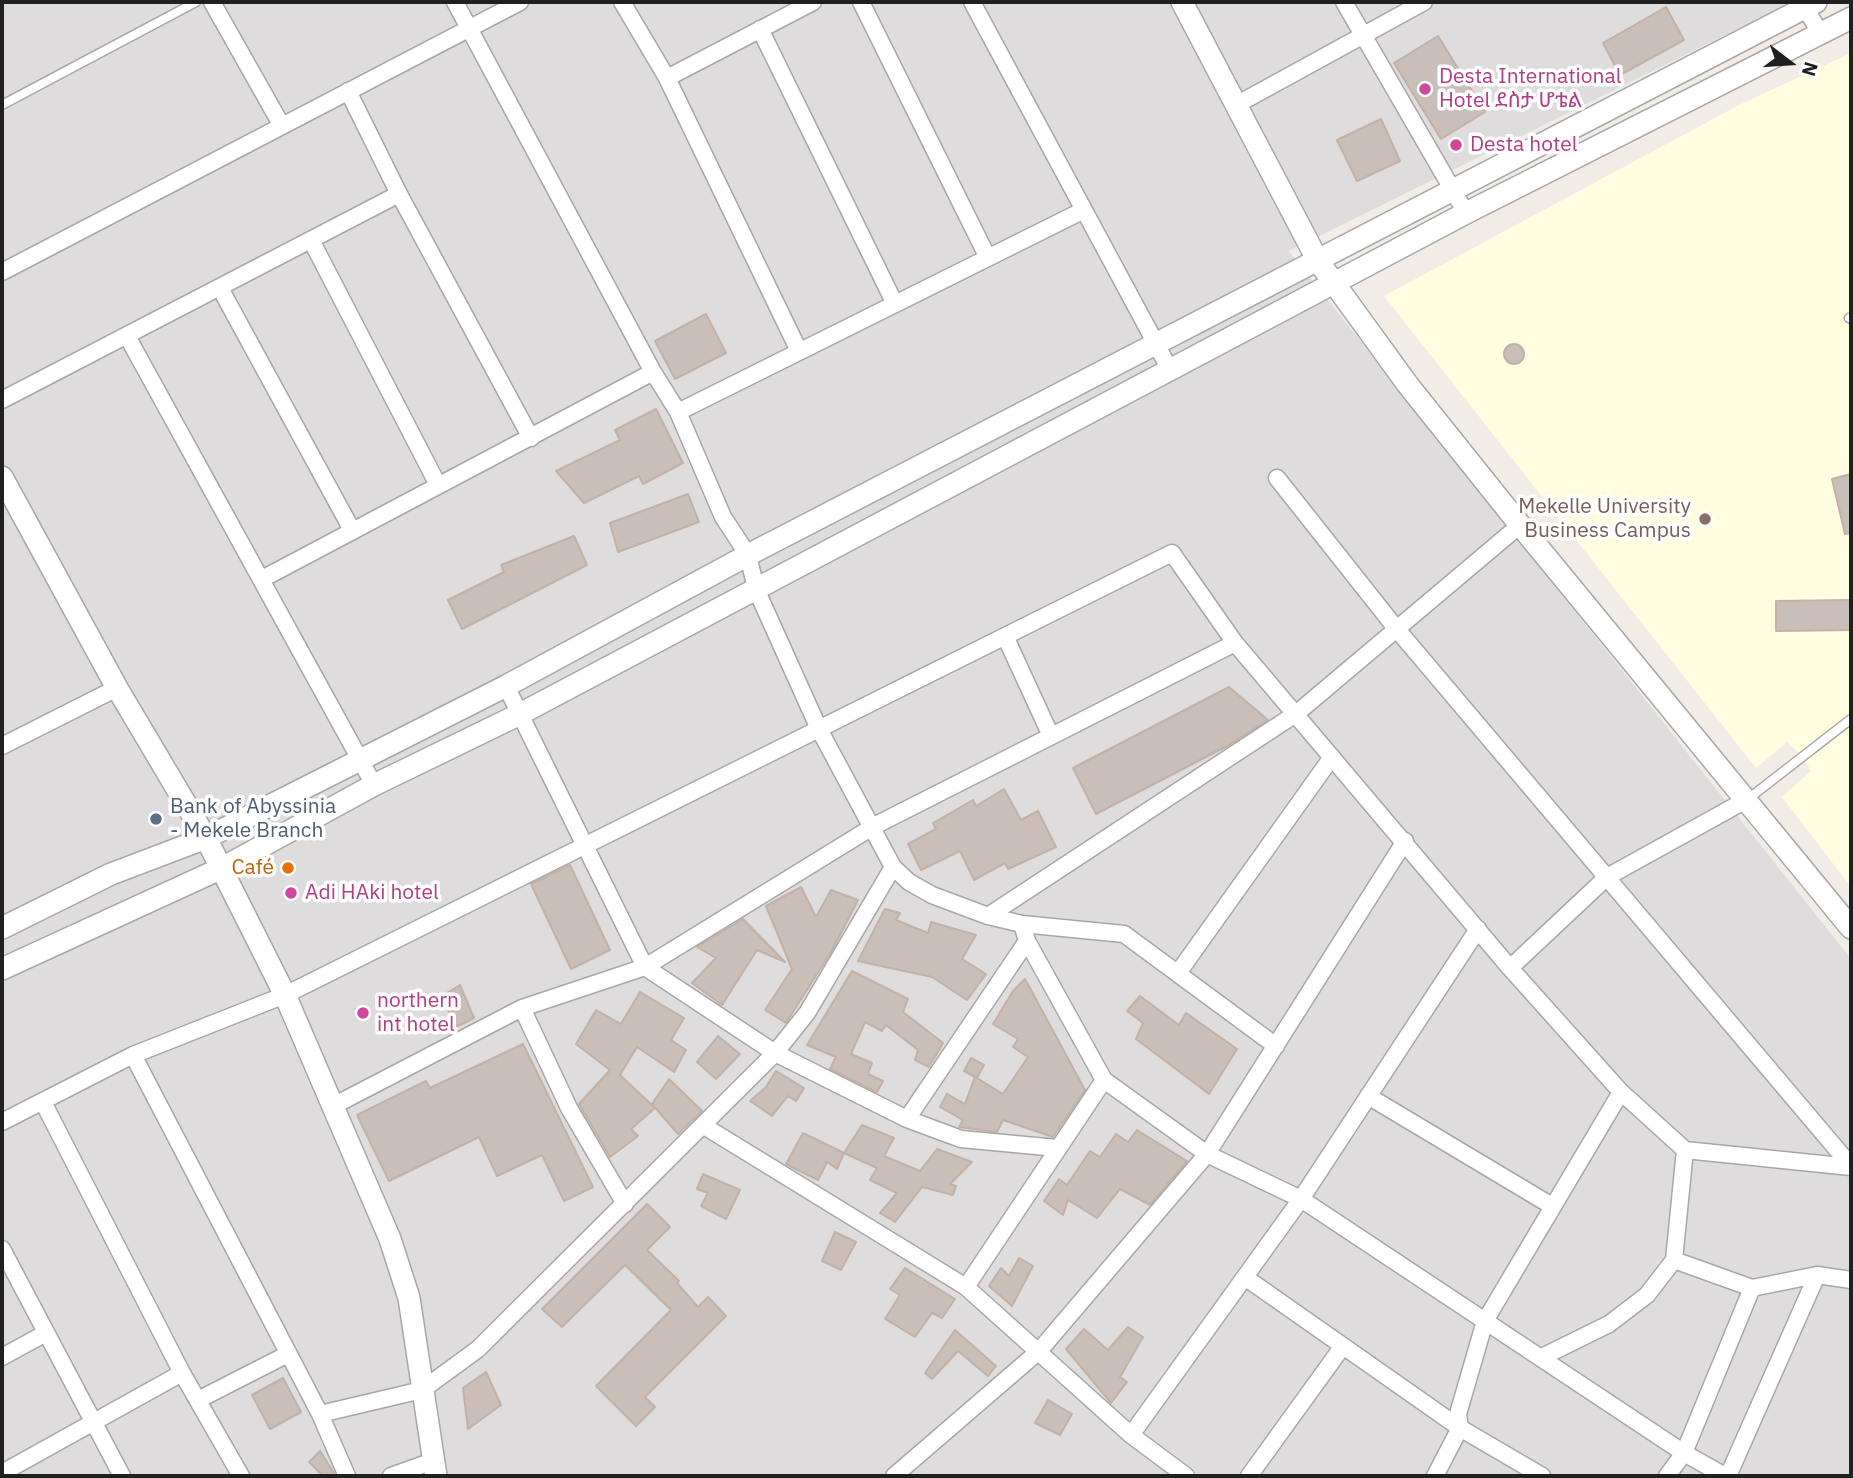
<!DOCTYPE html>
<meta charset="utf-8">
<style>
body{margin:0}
#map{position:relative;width:1853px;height:1478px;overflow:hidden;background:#f1ece5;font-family:"IBM Plex Sans",sans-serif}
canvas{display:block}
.frame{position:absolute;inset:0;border:4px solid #202020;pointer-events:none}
.north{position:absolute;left:1755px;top:28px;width:70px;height:70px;-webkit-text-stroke:5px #fff;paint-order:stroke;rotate:107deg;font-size:19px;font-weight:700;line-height:28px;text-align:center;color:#202020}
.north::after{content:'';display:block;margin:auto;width:24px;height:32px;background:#202020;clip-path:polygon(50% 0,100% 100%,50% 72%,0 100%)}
</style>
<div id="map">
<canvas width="1853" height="1478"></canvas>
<div class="frame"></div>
<div class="north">N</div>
</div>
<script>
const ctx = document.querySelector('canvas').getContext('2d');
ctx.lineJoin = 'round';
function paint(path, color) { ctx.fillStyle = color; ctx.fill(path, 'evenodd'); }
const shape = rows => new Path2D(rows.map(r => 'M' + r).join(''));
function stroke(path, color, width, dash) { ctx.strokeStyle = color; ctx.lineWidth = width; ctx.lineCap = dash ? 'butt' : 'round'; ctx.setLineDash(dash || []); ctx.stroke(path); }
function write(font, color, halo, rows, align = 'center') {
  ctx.font = font + ' "IBM Plex Sans","Noto Sans Ethiopic",sans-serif'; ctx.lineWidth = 7; ctx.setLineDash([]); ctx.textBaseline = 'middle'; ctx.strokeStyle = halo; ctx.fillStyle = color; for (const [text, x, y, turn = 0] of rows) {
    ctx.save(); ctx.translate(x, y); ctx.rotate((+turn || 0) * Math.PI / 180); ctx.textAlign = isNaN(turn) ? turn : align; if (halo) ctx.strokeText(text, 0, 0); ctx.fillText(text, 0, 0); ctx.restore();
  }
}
paint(shape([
 [2,2,1792,2,1289,251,1851,959,1851,1476,2,1476]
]), '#dedcdd');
paint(shape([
 [1851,53,1851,887,1782,797,1811,771,1803,757,1787,742,1756,768,1384,296,1739,105]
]), '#fffde0');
const building = shape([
 [1666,7,1684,40,1620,75,1603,43,1666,7],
 [1438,36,1485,112,1441,139,1394,63,1438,36],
 [1381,119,1400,161,1357,181,1337,140,1381,119],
 [706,314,726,353,675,379,655,341,706,314],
 '1504 354a10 10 0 1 1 20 0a10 10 0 1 1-20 0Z',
 [656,409,683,463,643,484,639,476,584,503,556,471,620,440,615,430,656,409],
 [1851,474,1851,533,1845,534,1832,479,1851,474],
 [688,494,699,522,618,552,610,523,688,494],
 [574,536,587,565,462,629,448,600,504,572,501,565,574,536],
 [1851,600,1851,630,1776,631,1776,601,1851,600],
 [1229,687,1268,720,1229,745,1096,814,1073,768,1229,687],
 [1004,789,1021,820,1038,811,1056,847,1008,869,1005,863,974,880,960,851,921,870,908,844,936,829,933,823,973,800,976,806,1004,789],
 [570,865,610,950,571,969,531,884,570,865],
 [801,887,816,917,831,890,858,900,831,952,786,1023,765,1010,792,969,766,906,801,887],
 [885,909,900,913,896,920,928,933,931,922,976,935,962,959,986,974,967,1000,932,977,858,961,885,909],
 [743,919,785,962,757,950,722,1005,692,983,716,958,697,947,743,919],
 [852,971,908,999,903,1012,943,1043,929,1067,915,1060,918,1050,886,1025,882,1031,865,1022,851,1054,872,1063,868,1074,883,1081,877,1092,830,1069,836,1057,807,1045,852,971],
 [1025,979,1085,1090,1053,1137,1003,1120,997,1132,959,1127,963,1120,940,1107,947,1094,965,1104,975,1077,964,1071,971,1058,984,1065,977,1078,1003,1094,1028,1057,1013,1047,1018,1039,993,1024,1013,991,1025,979],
 [460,985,474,1018,456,1027,442,996,460,985],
 [640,992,684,1018,671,1040,686,1050,674,1072,637,1047,620,1075,655,1108,631,1129,638,1136,610,1157,579,1104,610,1070,576,1044,596,1010,621,1024,640,992],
 [1140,996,1179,1025,1186,1013,1237,1049,1209,1094,1136,1039,1143,1023,1127,1011,1140,996],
 [718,1036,740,1054,716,1079,697,1062,718,1036],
 [523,1044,593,1187,564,1201,542,1155,497,1176,479,1137,389,1181,357,1115,426,1081,430,1088,523,1044],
 [776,1071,804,1088,796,1101,788,1096,772,1116,750,1101,766,1087,776,1071],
 [669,1079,702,1111,678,1134,652,1104,669,1079],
 [862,1125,894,1138,884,1156,920,1171,937,1149,972,1162,950,1184,956,1186,953,1195,922,1187,895,1222,880,1213,897,1193,870,1180,877,1168,844,1153,862,1125],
 [1137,1130,1187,1161,1150,1205,1120,1189,1097,1218,1068,1200,1063,1215,1044,1201,1059,1179,1067,1185,1090,1151,1100,1157,1116,1134,1128,1142,1137,1130],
 [803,1133,844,1153,837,1169,827,1162,818,1180,786,1164,803,1133],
 [703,1174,740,1190,726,1219,701,1206,708,1193,697,1189,703,1174],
 [647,1204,670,1227,647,1250,679,1281,677,1283,698,1307,708,1297,726,1316,645,1397,655,1407,636,1426,596,1386,671,1310,625,1265,562,1327,542,1309,647,1204],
 [835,1232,856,1242,841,1270,822,1261,835,1232],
 [1019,1258,1033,1266,1012,1306,989,1286,1001,1268,1009,1276,1019,1258],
 [905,1268,955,1299,942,1318,932,1313,915,1337,885,1319,900,1295,890,1289,905,1268],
 [1128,1327,1143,1337,1120,1377,1127,1382,1111,1403,1066,1349,1084,1329,1108,1350,1128,1327],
 [955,1330,996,1366,988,1376,958,1351,932,1379,925,1373,955,1330],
 [486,1372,501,1405,468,1429,463,1388,486,1372],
 [283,1378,301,1412,270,1429,252,1395,283,1378],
 [1048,1400,1072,1414,1060,1435,1035,1423,1048,1400],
 [320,1451,334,1473,330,1476,323,1476,309,1462,320,1451]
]);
paint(building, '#c9beb8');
stroke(building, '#c4b1a6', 2);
const service = shape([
 [2,105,196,2],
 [1849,318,1851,319],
 [1748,799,1851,719]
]);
const minor = shape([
 [212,2,282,126],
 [455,2,653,372,678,412,723,517,748,555,756,589,819,729,893,867,909,882,932,895,988,916,1022,924,1124,934,1276,1046],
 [622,2,667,78,799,351],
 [861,2,988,258],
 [972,2,1169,368],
 [1344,2,1466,213],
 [1802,2,1820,33],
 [760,29,895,304],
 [667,78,813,2],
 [348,91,399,194,531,438],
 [1236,105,1424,2],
 [311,240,438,485],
 [2,272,520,2],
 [220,288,352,530],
 [127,336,374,785],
 [2,400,399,194],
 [678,412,1084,210],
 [1277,478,1395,627,1851,1166],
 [262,579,653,372],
 [1005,636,1051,736],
 [506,686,645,967,775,1053,907,1119,961,1139,1057,1148],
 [2,746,117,688],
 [988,916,1297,713,1520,525],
 [1022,924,1027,941,1104,1080,1207,1154,1301,1199,1684,1453,1725,1476],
 [1510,968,1607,877,1746,800],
 [1178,973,1332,757],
 [522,1008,569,1108,625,1204],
 [133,1055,320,1414,347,1476],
 [1368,1096,1552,1206],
 [43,1102,182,1373,241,1476],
 [331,1107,522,1008,645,967,874,826,1235,643],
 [907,1119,1027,941],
 [2,1122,133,1055,285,995,1172,553,1235,643,1510,968,1621,1092,1685,1150,1851,1167],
 [704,1126,966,1287,1131,1435,1186,1476],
 [2,1249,122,1476],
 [1674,1260,1752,1288,1817,1275,1851,1280],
 [1246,1278,1460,1428,1542,1476],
 [966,1287,1104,1080],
 [2,1357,46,1333],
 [1542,1357,1609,1324,1647,1295,1674,1260,1685,1150],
 [198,1400,288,1354],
 [320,1414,422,1390,478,1349,775,1053,807,1013,893,867],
 [1131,1435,1301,1199,1478,929],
 [2,1473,182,1373],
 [391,1476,433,1461],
 [894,1476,1039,1351,1207,1154,1405,841],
 [1249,1476,1343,1346],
 [1435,1476,1460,1428,1458,1414,1485,1321,1621,1092],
 [1667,1476,1684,1453,1752,1288],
 [1728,1476,1817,1275]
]);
const tertiary = shape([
 [1182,2,1318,261,1408,385,1520,525,1851,928],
 [2,477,117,688,206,838,285,995,390,1239,409,1298,436,1476],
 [2,928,111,874,206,838,506,686,748,555,1816,2],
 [2,969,222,868,374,785,520,714,1466,213,1851,18]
]);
stroke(service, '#a7a7a7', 11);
stroke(minor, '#a7a7a7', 19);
stroke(tertiary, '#a7a7a7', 24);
stroke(service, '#fff', 8);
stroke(minor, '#fff', 16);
stroke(tertiary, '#fff', 21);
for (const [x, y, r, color] of [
 [1425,89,7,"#d1479c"],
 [1456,145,7,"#d1479c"],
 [1705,519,7,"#8d6e63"],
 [156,819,7,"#5c6f8a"],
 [288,868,7,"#e8710a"],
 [291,893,7,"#d1479c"],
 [363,1013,7,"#d1479c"]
]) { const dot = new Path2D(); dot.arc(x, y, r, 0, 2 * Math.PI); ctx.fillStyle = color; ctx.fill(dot); stroke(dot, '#fff', 2.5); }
write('21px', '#b23c85', '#fff', [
 ["Desta International",1439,77],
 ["Hotel ደስታ ሆቴል",1439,101],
 ["Desta hotel",1470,145],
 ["Adi HAki hotel",305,893],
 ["northern",377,1001],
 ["int hotel",377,1025]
], 'left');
write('21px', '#785e54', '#fff', [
 ["Mekelle University",1691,507],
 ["Business Campus",1691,531]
], 'right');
write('21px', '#4e5e75', '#fff', [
 ["Bank of Abyssinia",170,807],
 ["- Mekele Branch",170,831]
], 'left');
write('21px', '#c56008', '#fff', [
 ["Café",274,868]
], 'right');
</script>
